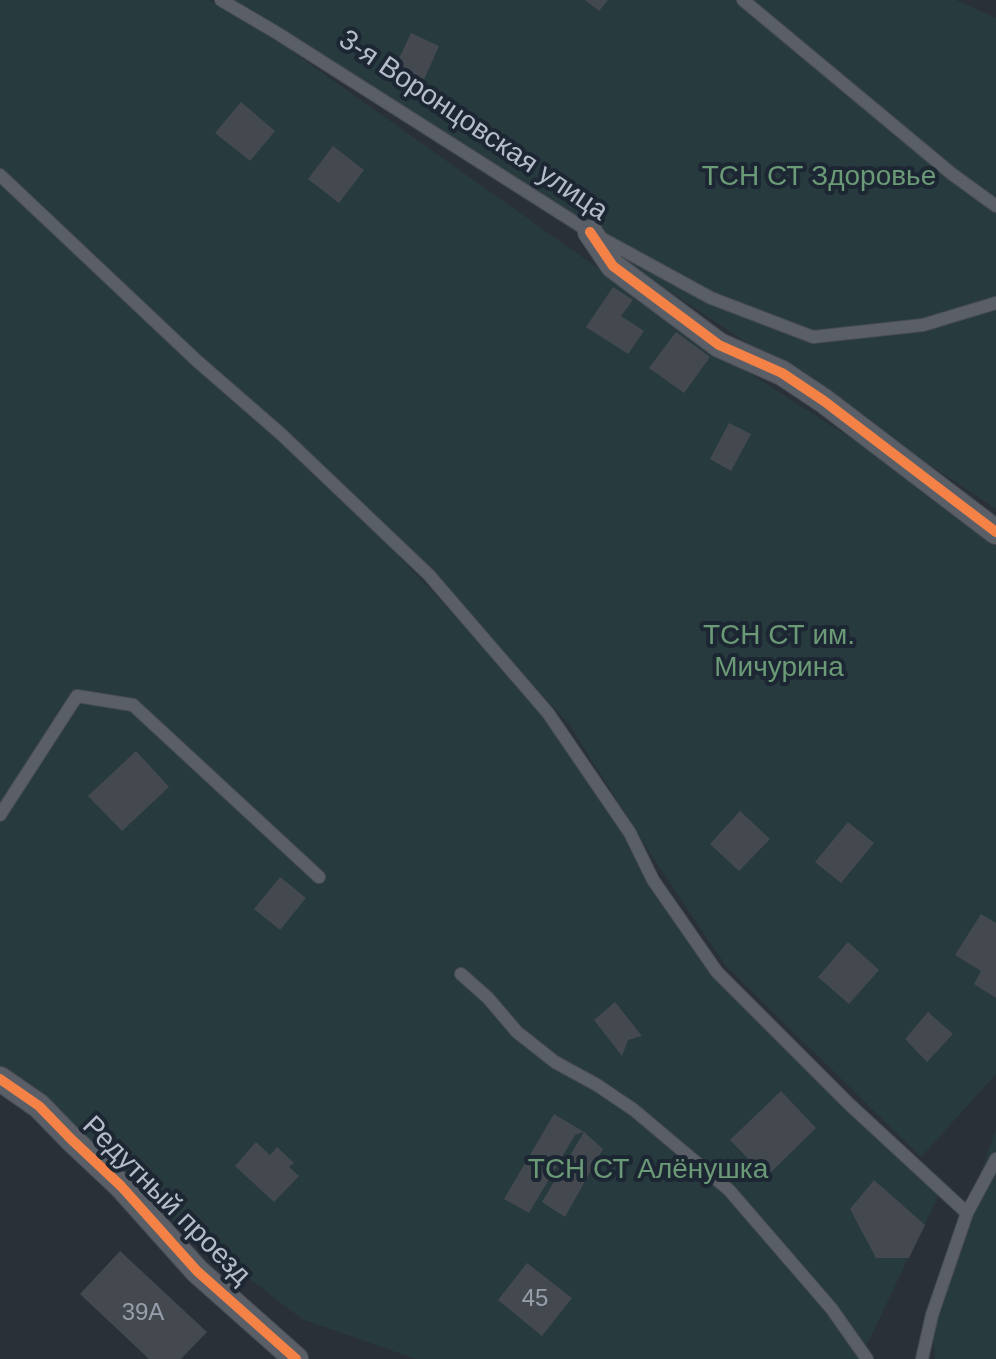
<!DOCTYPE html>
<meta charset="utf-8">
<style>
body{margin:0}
canvas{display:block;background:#2a3038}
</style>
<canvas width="996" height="1359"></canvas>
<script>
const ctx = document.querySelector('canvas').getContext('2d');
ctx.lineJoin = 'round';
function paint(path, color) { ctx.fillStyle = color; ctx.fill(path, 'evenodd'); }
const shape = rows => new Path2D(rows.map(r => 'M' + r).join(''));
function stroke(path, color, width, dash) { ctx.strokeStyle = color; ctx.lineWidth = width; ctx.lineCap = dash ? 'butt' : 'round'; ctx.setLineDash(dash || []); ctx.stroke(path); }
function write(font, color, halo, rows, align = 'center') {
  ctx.font = font + ' Arial,sans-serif'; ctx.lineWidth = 8; ctx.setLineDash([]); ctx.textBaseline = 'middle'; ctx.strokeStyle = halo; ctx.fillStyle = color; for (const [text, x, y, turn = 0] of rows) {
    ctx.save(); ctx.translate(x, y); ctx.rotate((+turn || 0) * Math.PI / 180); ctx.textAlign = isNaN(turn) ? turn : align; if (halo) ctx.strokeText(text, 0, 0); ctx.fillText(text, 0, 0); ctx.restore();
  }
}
paint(shape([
 [0,0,209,0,273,38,712,349,933,491,996,540,996,1074,921,1157,726,966,659,867,569,724,429,575,331,485,548,713,717,972,941,1190,860,1359,416,1359,302,1319,0,1087],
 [221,0,956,0,996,18,996,509,372,93],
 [996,1129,996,1359,935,1359,932,1315]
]), '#273a3e');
paint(shape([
 [585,0,608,0,599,11],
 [411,33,439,46,419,91,390,78],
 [241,102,275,131,250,161,215,133],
 [333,146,364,170,339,203,308,179],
 [613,287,633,300,621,316,644,331,628,354,586,327],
 [676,332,710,357,684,393,649,368],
 [729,423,751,434,731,471,710,459],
 [136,751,169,787,122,831,88,796],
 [740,811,770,839,739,871,710,844],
 [848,822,874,843,841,883,815,862],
 [280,877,306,898,280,930,254,909],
 [981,914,996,923,996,998,974,984,981,971,955,955],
 [848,942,879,970,849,1004,818,977],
 [615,1002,642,1036,628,1040,622,1056,594,1020],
 [928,1012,953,1034,927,1062,905,1039],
 [781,1091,816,1128,766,1177,730,1140],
 [554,1114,584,1132,603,1149,565,1217,542,1202,584,1132,575,1135,529,1213,504,1199],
 [256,1142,270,1155,277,1147,294,1163,289,1167,299,1176,274,1202,235,1166],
 [874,1180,925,1225,909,1258,876,1258,850,1209],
 [120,1251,207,1332,181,1359,149,1359,80,1294],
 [527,1263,572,1298,542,1336,498,1300]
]), '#444950');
const lane = shape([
 [221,0,277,33,590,232,711,298,813,337,923,325,996,303],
 [743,0,952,174,996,206],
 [0,175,196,360,281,434,429,575,548,713,630,833,653,880,717,972,849,1104,967,1213],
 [0,815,77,696,133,705,319,877],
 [461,974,488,998,517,1032,555,1062,597,1085,634,1110,729,1190,831,1308,867,1359],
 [922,1359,932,1315,967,1213,996,1159]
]);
const street = shape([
 [590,232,613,266,719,345,782,373,824,401,996,532],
 [0,1079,39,1106,71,1139,121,1186,197,1271,296,1359]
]);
stroke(lane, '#484c53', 14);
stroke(street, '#484c53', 26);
stroke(lane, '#5a5e66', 12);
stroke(street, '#5a5e66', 24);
stroke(shape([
 [590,232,613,266,719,345,782,373,824,401,996,532],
 [0,1079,39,1106,71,1139,121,1186,197,1271,296,1359]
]), '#f48246', 10);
write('24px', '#989fab', null, [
 ["45",535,1299],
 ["39А",143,1313]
]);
write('28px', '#b4bcc9', '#1d2633', [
 ["3-я Воронцовская улица",473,126,34],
 ["Редутный проезд",166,1201,45]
]);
write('28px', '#6b9a76', '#1d2633', [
 ["ТСН СТ Здоровье",819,177],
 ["ТСН СТ им.",779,636],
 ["Мичурина",779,668],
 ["ТСН СТ Алёнушка",648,1170]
]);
</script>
